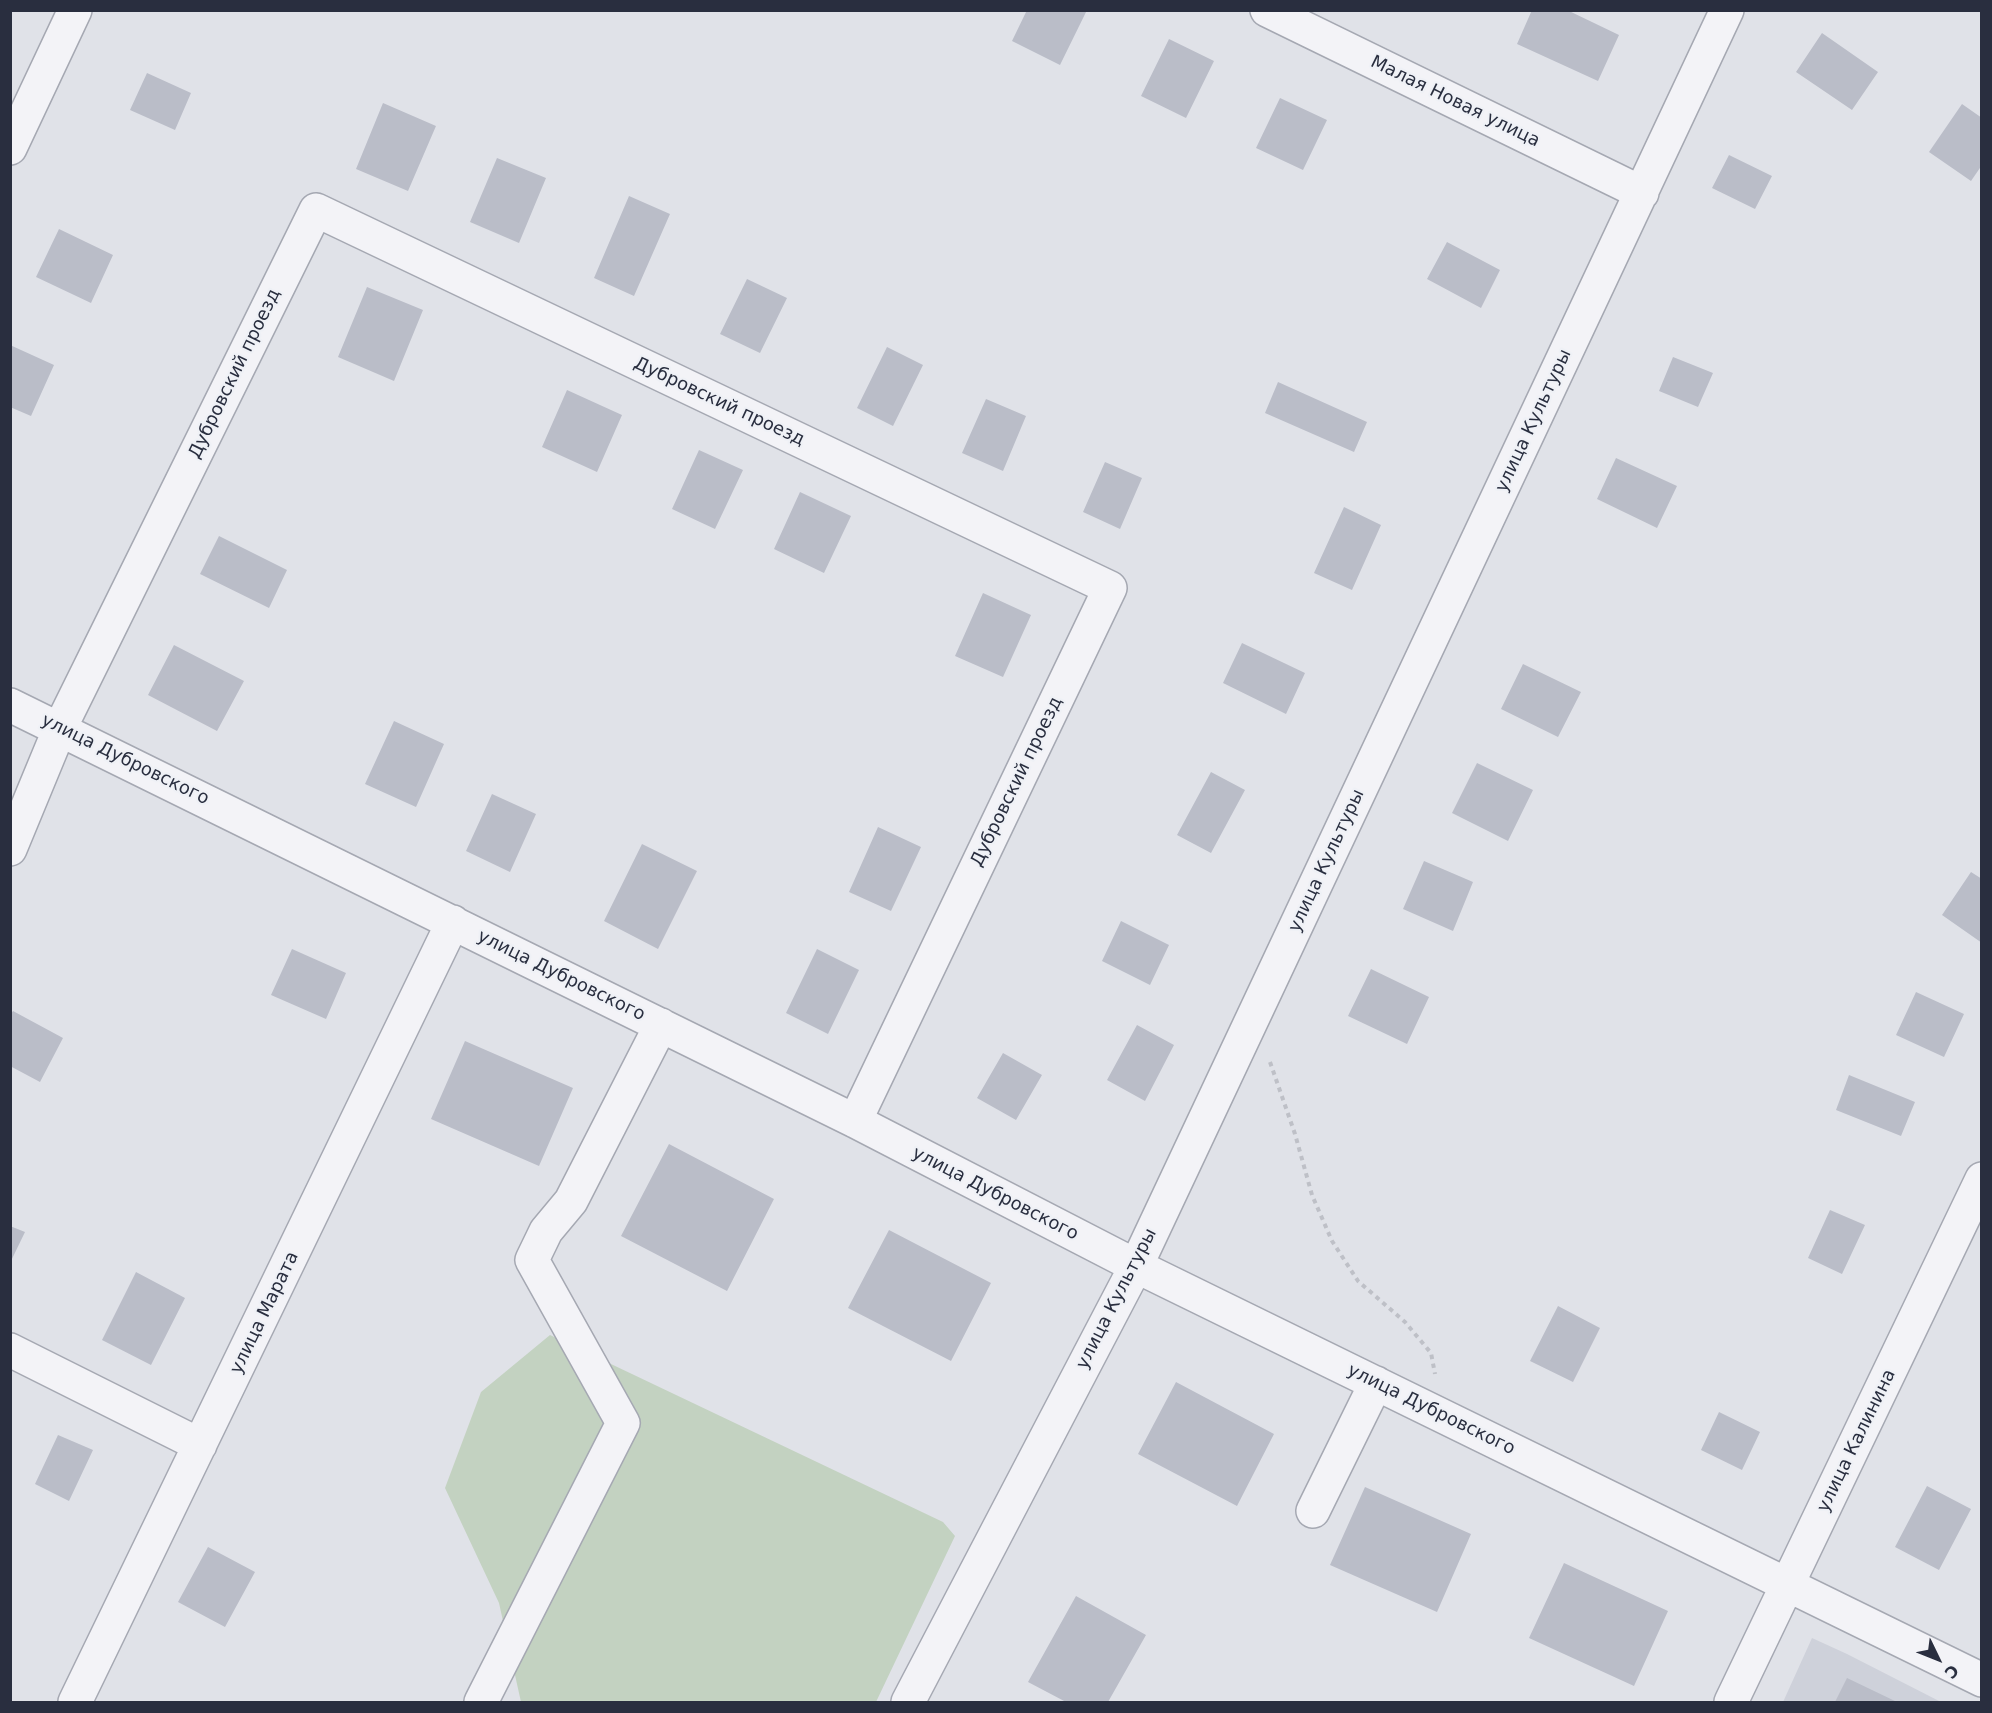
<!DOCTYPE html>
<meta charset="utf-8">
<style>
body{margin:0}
#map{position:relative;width:1992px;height:1713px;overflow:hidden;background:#e0e2e8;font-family:"DejaVu Sans",sans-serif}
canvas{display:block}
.frame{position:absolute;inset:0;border:12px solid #292e3f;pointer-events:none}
.north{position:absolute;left:1908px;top:1629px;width:60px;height:60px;-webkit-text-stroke:4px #eff1f6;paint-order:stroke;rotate:133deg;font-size:16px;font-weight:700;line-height:24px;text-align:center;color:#292e3f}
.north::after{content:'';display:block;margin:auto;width:21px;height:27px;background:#292e3f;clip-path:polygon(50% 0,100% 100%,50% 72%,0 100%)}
</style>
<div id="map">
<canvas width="1992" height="1713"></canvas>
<div class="frame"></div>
<div class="north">С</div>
</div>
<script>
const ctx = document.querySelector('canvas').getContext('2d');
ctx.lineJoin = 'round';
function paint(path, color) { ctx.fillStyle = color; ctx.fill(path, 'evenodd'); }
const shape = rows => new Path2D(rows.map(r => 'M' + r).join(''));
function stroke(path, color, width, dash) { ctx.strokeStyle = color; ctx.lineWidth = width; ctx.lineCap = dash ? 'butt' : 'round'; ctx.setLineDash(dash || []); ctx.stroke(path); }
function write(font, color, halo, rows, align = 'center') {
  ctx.font = font + ' "DejaVu Sans",sans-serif'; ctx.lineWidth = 4.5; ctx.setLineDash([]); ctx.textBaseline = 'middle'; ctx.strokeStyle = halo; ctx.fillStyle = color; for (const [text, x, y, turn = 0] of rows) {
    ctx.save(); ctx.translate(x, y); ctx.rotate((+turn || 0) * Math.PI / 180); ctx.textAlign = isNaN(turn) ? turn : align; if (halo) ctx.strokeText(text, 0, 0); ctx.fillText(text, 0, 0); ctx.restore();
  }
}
paint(shape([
 [1812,1638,1847,1654,1941,1702,1783,1702]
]), '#ced1da');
paint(shape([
 [550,1335,943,1522,955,1536,876,1702,521,1702,499,1603,445,1488,481,1392]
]), '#c3d2c1');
paint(shape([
 [1027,10,1087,10,1060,65,1012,41],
 [1532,10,1567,10,1619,35,1598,81,1517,44],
 [1822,33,1878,72,1852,110,1796,72],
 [1169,39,1214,61,1186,118,1141,96],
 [147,73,191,93,175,130,130,110],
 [1280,98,1327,120,1303,170,1256,148],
 [383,103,436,126,408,191,356,169],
 [1962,104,1982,118,1982,165,1971,181,1929,152],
 [1729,155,1772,176,1755,209,1712,188],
 [497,158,546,178,519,243,470,222],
 [629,196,670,214,634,296,594,278],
 [59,229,113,255,91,303,36,277],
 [1447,242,1500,270,1481,308,1427,279],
 [747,279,787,298,760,353,720,334],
 [367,287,423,310,394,381,338,357],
 [10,345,54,365,31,416,10,407],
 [887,347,923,365,893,426,857,408],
 [1673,357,1713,373,1698,407,1659,391],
 [1278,382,1367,422,1354,452,1265,413],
 [567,390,622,415,597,472,542,447],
 [986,399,1026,416,1003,471,962,453],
 [699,450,743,470,715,529,672,509],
 [1616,458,1677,486,1657,528,1597,499],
 [1105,462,1142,478,1120,529,1083,512],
 [800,492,851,516,824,573,774,549],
 [1344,507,1381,525,1352,590,1314,573],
 [219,536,287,570,269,608,200,574],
 [983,593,1031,615,1003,677,955,656],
 [1242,643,1305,673,1286,714,1223,683],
 [174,645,244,681,217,731,148,695],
 [1523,664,1581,692,1558,737,1501,709],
 [394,721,444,744,416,807,365,784],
 [1477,763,1533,790,1508,841,1452,813],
 [1211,772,1245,790,1211,853,1177,835],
 [492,794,536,814,510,872,466,851],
 [878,827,921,847,891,911,849,892],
 [642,844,697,871,658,949,604,921],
 [1424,861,1473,882,1453,931,1403,909],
 [1971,872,1982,879,1982,943,1942,915],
 [1121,921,1169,945,1150,985,1102,961],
 [292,949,346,973,326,1019,271,995],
 [817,949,859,970,828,1034,786,1013],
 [1371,969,1429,997,1407,1044,1348,1016],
 [1916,992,1964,1014,1944,1057,1896,1035],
 [13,1011,63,1038,40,1082,10,1066,10,1015],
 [1137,1025,1174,1045,1145,1101,1107,1080],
 [465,1041,573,1088,539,1166,431,1119],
 [1003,1053,1042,1075,1016,1120,977,1098],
 [1849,1075,1915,1102,1901,1136,1836,1110],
 [669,1144,774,1199,727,1291,621,1236],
 [1830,1210,1865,1225,1842,1274,1808,1258],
 [10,1226,25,1232,10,1263],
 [889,1230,991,1283,951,1361,848,1308],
 [136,1272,185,1298,151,1365,102,1340],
 [1558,1306,1600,1328,1573,1382,1530,1361],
 [1176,1382,1274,1434,1237,1506,1138,1454],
 [1719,1412,1760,1432,1742,1470,1701,1450],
 [58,1435,93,1450,69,1501,35,1484],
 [1927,1486,1971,1509,1939,1570,1895,1547],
 [1365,1487,1471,1534,1437,1612,1330,1565],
 [208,1547,255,1572,225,1627,178,1602],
 [1564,1563,1668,1611,1634,1686,1529,1638],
 [1076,1596,1146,1635,1108,1702,1066,1702,1028,1682],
 [1847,1678,1897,1702,1835,1702]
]), '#babdc8');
const minor = shape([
 [1267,10,1642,193],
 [10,148,75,10],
 [10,705,855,1121,1136,1266,1982,1680],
 [10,849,60,728,316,210,1110,588,855,1121],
 [10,1350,200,1445],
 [1313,1511,1376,1383],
 [75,1702,453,922],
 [481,1702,623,1423,532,1260,546,1231,571,1201,661,1025],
 [908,1702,1136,1266,1727,10],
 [1731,1702,1982,1179]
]);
stroke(minor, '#a5a8b2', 36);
stroke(shape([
 [1270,1062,1295,1134,1312,1195,1332,1241,1358,1281,1405,1322,1431,1353,1435,1374]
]), '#bec0c7', 4, [4.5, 4.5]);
stroke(minor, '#f3f3f7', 33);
write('18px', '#292e3f', '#eff1f6', [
 ["Малая Новая улица",1455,102,26],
 ["Дубровский проезд",235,374,-64],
 ["Дубровский проезд",719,402,25],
 ["улица Культуры",1534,421,-65],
 ["улица Дубровского",125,760,26],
 ["Дубровский проезд",1017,782,-64],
 ["улица Культуры",1327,861,-65],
 ["улица Дубровского",561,976,26],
 ["улица Дубровского",995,1194,27],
 ["улица Культуры",1117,1299,-63],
 ["улица Марата",265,1313,-64],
 ["улица Дубровского",1431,1410,26],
 ["улица Калинина",1857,1441,-64]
]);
</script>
